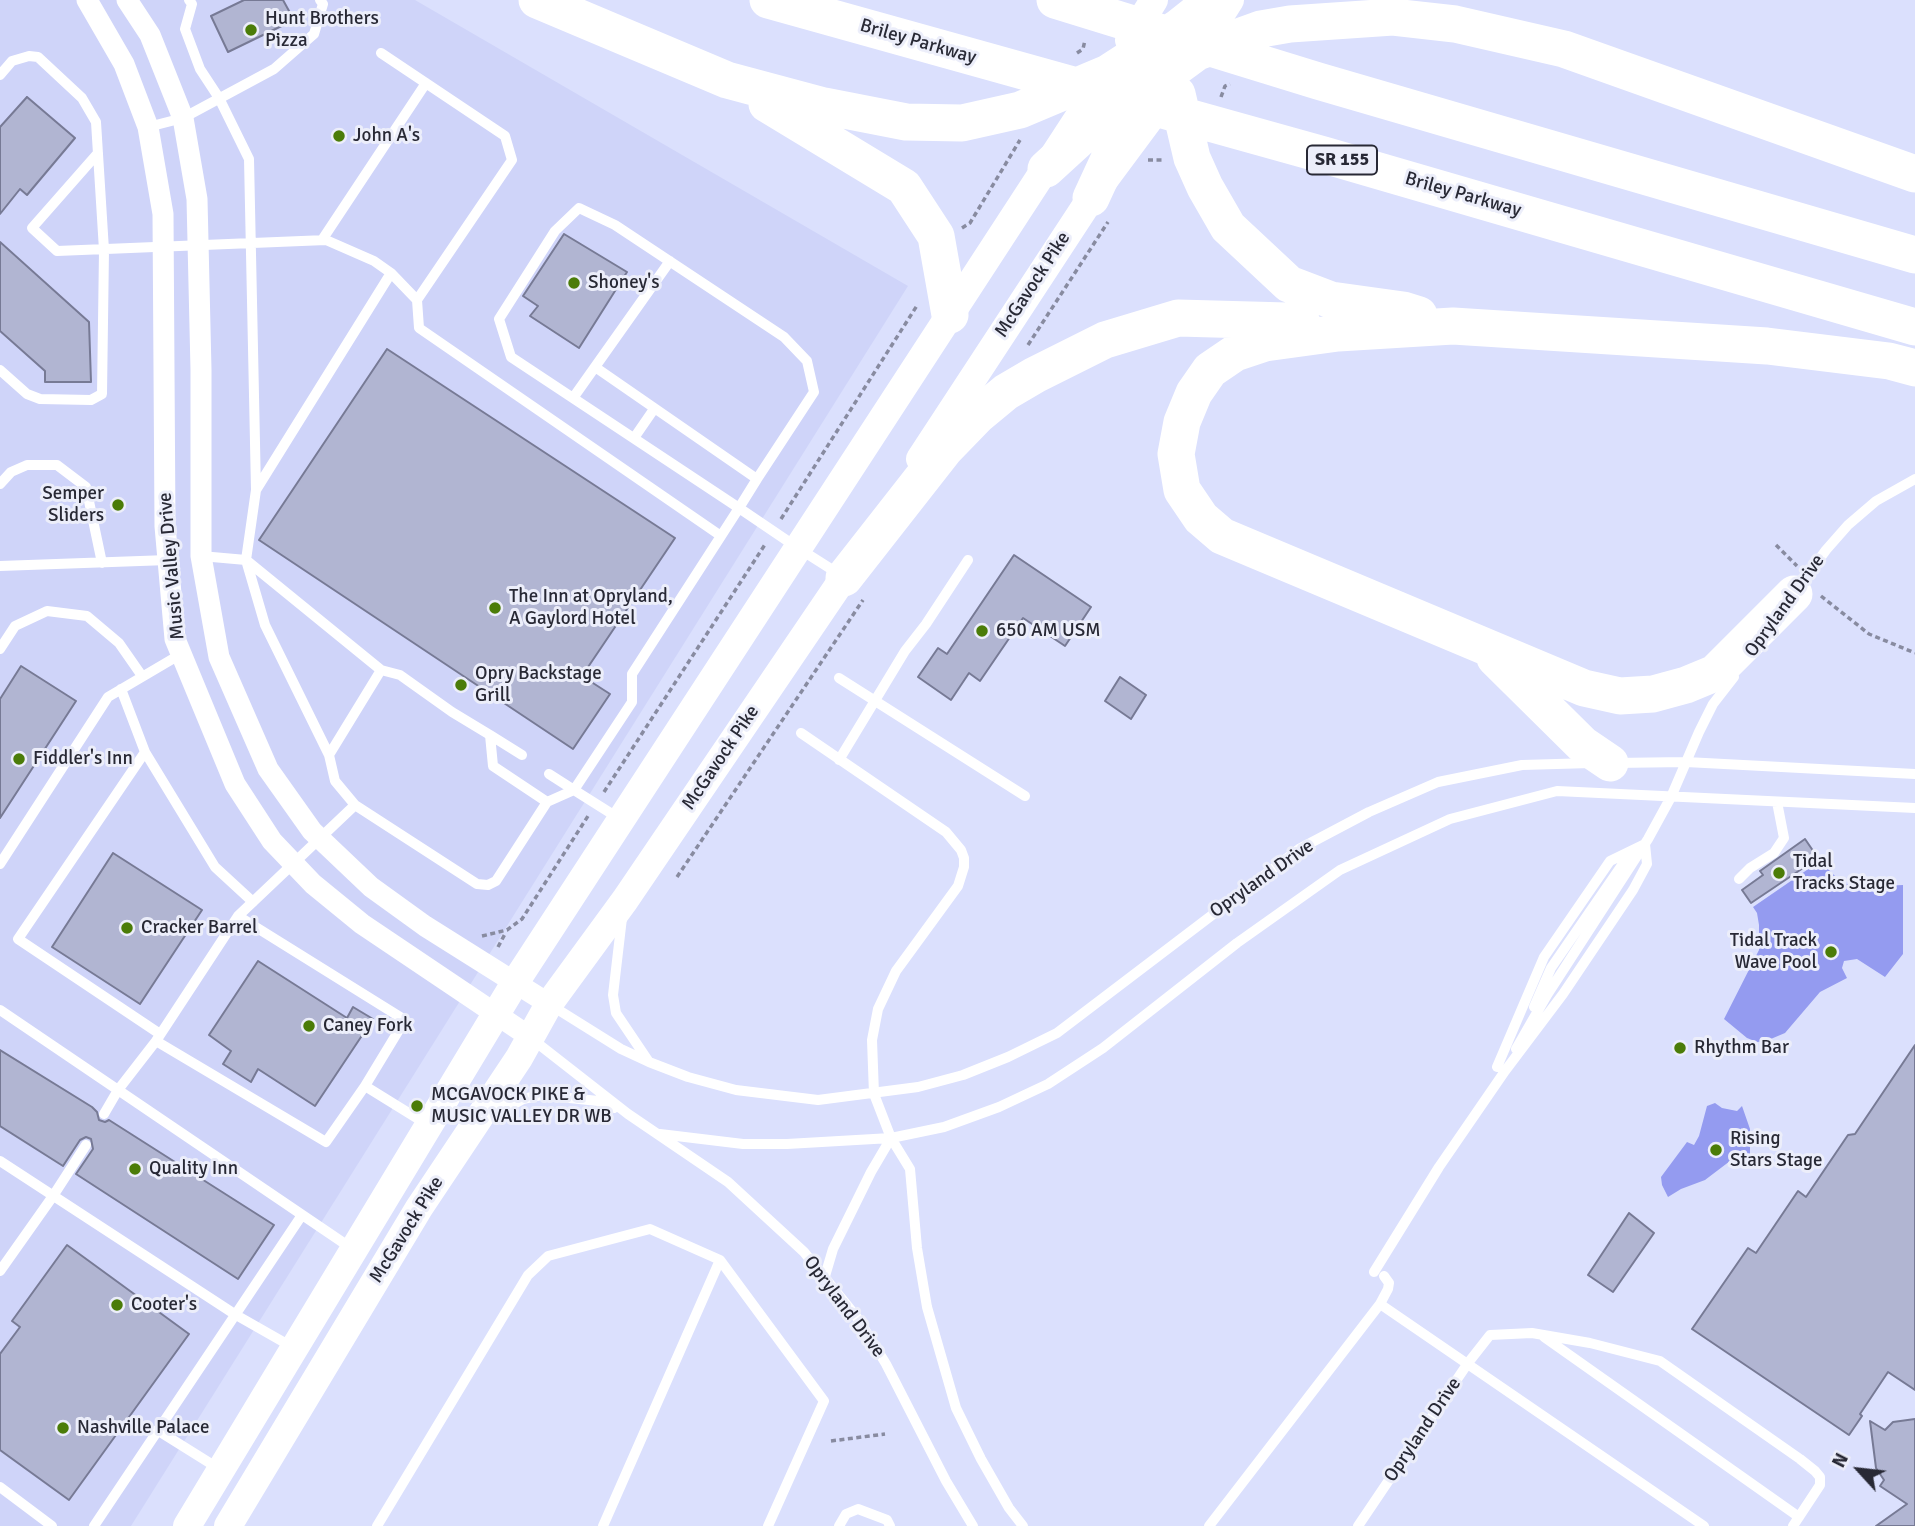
<!DOCTYPE html>
<style>
body{margin:0}
#map{position:relative;width:1915px;height:1526px;overflow:hidden;background:#dbe0fd;font-family:Signika,sans-serif}
canvas{display:block}
.north{position:absolute;left:1824px;top:1435px;width:70px;height:70px;-webkit-text-stroke:5px #eceefa;paint-order:stroke;rotate:297deg;font-size:19px;font-weight:700;line-height:28px;text-align:center;color:#282935}
.north::after{content:'';display:block;margin:auto;width:24px;height:32px;background:#282935;clip-path:polygon(50% 0,100% 100%,50% 72%,0 100%)}
</style>
<div id="map">
<canvas width="1915" height="1526"></canvas>
<div class="north">N</div>
</div>
<script>
const ctx = document.querySelector('canvas').getContext('2d');
ctx.lineJoin = 'round';
function paint(path, color) { ctx.fillStyle = color; ctx.fill(path, 'evenodd'); }
const shape = rows => new Path2D(rows.map(r => 'M' + r).join(''));
function stroke(path, color, width, dash) { ctx.strokeStyle = color; ctx.lineWidth = width; ctx.lineCap = dash ? 'butt' : 'round'; ctx.setLineDash(dash || []); ctx.stroke(path); }
function write(font, color, halo, rows, align = 'center') {
  ctx.font = font + ' Signika,sans-serif'; ctx.lineWidth = 6; ctx.setLineDash([]); ctx.textBaseline = 'middle'; ctx.strokeStyle = halo; ctx.fillStyle = color; for (const [text, x, y, turn = 0] of rows) {
    ctx.save(); ctx.translate(x, y); ctx.rotate((+turn || 0) * Math.PI / 180); ctx.textAlign = isNaN(turn) ? turn : align; if (halo) ctx.strokeText(text, 0, 0); ctx.fillText(text, 0, 0); ctx.restore();
  }
}
paint(shape([
 [0,0,415,0,908,286,131,1526,0,1526]
]), '#cfd4f9');
paint(shape([
 [1820,861,1841,882,1850,885,1863,887,1903,885,1903,954,1885,977,1857,959,1844,961,1842,968,1847,978,1820,992,1785,1033,1766,1041,1757,1042,1747,1038,1724,1019,1759,950,1759,925,1757,913,1753,907],
 [1715,1103,1722,1108,1737,1111,1742,1106,1750,1129,1750,1154,1734,1158,1705,1180,1681,1189,1668,1197,1662,1185,1661,1177,1687,1142,1694,1145,1699,1136,1707,1106]
]), '#949bf0');
const building = shape([
 [244,0,283,0,294,20,228,52,211,16,244,0],
 [27,97,75,138,27,195,20,189,0,214,0,127,27,97],
 [564,234,627,272,579,348,530,316,538,306,523,296,564,234],
 [0,242,89,322,91,382,45,382,45,371,0,331,0,242],
 [387,349,675,538,582,676,610,694,573,749,259,540,387,349],
 [1014,555,1091,607,1065,646,1023,618,980,681,969,673,951,700,918,677,938,648,947,654,1014,555],
 [21,666,76,701,0,818,0,699,21,666],
 [1120,677,1146,695,1131,719,1105,701,1120,677],
 [1805,839,1818,858,1751,903,1742,890,1763,875,1760,871,1805,839],
 [113,853,202,910,140,1004,52,947,113,853],
 [258,961,347,1018,353,1007,373,1019,315,1106,258,1069,251,1082,223,1064,231,1051,209,1035,258,961],
 [1915,1045,1915,1390,1888,1372,1860,1414,1862,1416,1849,1435,1692,1329,1748,1248,1756,1253,1798,1191,1806,1197,1848,1135,1855,1134,1915,1045],
 [0,1050,92,1107,97,1112,99,1120,105,1122,109,1120,274,1225,238,1279,76,1174,93,1149,91,1139,86,1137,80,1140,63,1166,0,1126,0,1050],
 [1629,1213,1654,1233,1613,1292,1588,1275,1629,1213],
 [67,1245,189,1334,69,1500,0,1450,0,1354,20,1327,12,1321,67,1245],
 [1915,1419,1915,1526,1876,1526,1907,1504,1880,1486,1884,1480,1876,1468,1870,1421,1885,1430,1893,1422,1915,1419]
]);
paint(building, '#b1b5d2');
stroke(building, '#777a95', 2);
stroke(shape([
 [1077,53,1083,49,1085,40],
 [1221,97,1225,86,1230,84],
 [1148,160,1164,160],
 [962,228,970,223,1020,140],
 [1028,345,1108,222],
 [781,519,918,304],
 [1776,545,1797,566],
 [1821,596,1869,634,1915,653],
 [604,792,766,543],
 [677,877,863,600],
 [482,936,507,930,522,919,588,816],
 [498,947,506,932],
 [831,1441,885,1434]
]), '#888ba0', 3.5, [5, 3.5]);
stroke(shape([
 [189,0,192,4,185,29,200,69,219,98,249,159,256,490],
 [381,53,505,136,512,160,417,300],
 [0,75,12,61,29,56,38,57,82,98,96,122,104,250,102,394,91,400,40,399,27,394,0,370],
 [148,127,183,118,274,69,314,34,323,4,320,0],
 [98,153,32,228,57,251,326,240,374,261,391,273,417,300,419,328,721,536],
 [322,240,426,83],
 [595,367,757,479],
 [573,398,670,261],
 [634,438,654,409],
 [0,484,11,472,27,465,57,465,86,487,102,563],
 [201,556,246,560,381,670],
 [0,566,168,560],
 [1796,591,1826,550,1848,525,1876,501,1915,479],
 [0,649,15,626,47,611,87,616,119,643,142,676],
 [839,678,1025,796],
 [121,689,145,752,215,867,253,902],
 [801,733,946,832,961,850,964,858,964,867,958,886,896,971,878,1009,872,1040,874,1094,891,1138,910,1169,917,1248,927,1307,956,1408,981,1459,1009,1508,1023,1526],
 [490,735,522,755],
 [145,752,18,939,160,1034],
 [329,755,265,625,246,560,256,490,391,273],
 [839,760,905,651,926,624,968,560],
 [1614,763,1686,762,1915,774],
 [549,774,574,790,632,702,632,674,721,536,739,508,757,479,814,392,807,361,784,337,615,225,579,208,555,231,499,319,511,357,739,508,798,548,839,574],
 [547,802,574,790,620,819],
 [0,864,108,697,181,654],
 [1739,879,1750,868,1774,853,1784,838,1777,802],
 [238,916,405,1020,365,1086],
 [622,918,613,995,616,1013,649,1062],
 [549,1004,621,1049,649,1062,688,1077,736,1090,818,1100,918,1087,963,1075,1008,1057,1057,1033,1299,849,1369,812,1438,782,1522,765,1591,763],
 [1534,1007,1551,968,1631,852],
 [0,1010,354,1250],
 [532,1039,628,1114,728,1182,804,1252,859,1320,886,1364,946,1481,973,1526],
 [156,1041,326,1142,365,1086,428,1125],
 [1516,1049,1547,995,1648,839,1671,797,1699,732,1713,704,1734,677],
 [104,1114,118,1090,156,1041,238,916,355,805,477,884,488,885,496,881,547,802,493,766,490,735,452,712,400,675,381,670,329,755,335,781,355,805],
 [490,1117,523,1099,541,1095,598,1101,614,1108],
 [660,1134,743,1144,787,1144,891,1138,944,1127,999,1107,1048,1084,1103,1048,1237,943,1340,870,1450,819,1557,791,1915,808],
 [0,1161,236,1315,294,1348],
 [720,1260,824,1401,768,1526],
 [0,1271,53,1196,86,1145],
 [1374,1272,1439,1167,1505,1071,1563,994,1633,890,1647,864,1645,844,1610,861,1544,957,1497,1067],
 [825,1276,833,1249,871,1172,891,1138],
 [1380,1304,1704,1526],
 [1544,1337,1799,1517],
 [157,1430,221,1470],
 [0,1487,52,1526],
 [94,1526,302,1215],
 [377,1526,528,1275,548,1256,650,1229,720,1260,603,1526],
 [839,1526,846,1514,858,1509,887,1520,890,1526],
 [1209,1526,1380,1304,1388,1289,1389,1283,1384,1276],
 [1358,1526,1468,1363,1490,1335,1532,1333,1590,1343,1660,1361,1800,1459,1815,1471,1820,1477,1820,1485,1793,1526]
]), '#fff', 10);
stroke(shape([
 [87,0,124,64,148,127,163,214,165,526,175,639,235,784,272,841,313,884,362,924,530,1037],
 [127,0,150,35,183,118,197,199,201,370,201,556,219,657,268,769,312,831,371,887,425,926,549,1004]
]), '#fff', 21);
stroke(shape([
 [1129,40,1154,0],
 [1192,60,1230,0],
 [920,459,1091,198,1169,93],
 [187,1526,516,981,1105,77],
 [228,1526,419,1208,519,1058,549,1004,625,900,855,561]
]), '#fff', 28);
stroke(shape([
 [537,0,727,80,824,106,906,122,962,123,1020,110,1108,73,1179,27,1213,0],
 [768,0,1324,155,1915,327],
 [1055,0,1318,81,1915,255],
 [1177,94,1192,158,1205,187,1228,227,1289,284,1331,300,1403,310,1419,315],
 [767,104,904,187,936,236,950,315],
 [1046,169,1081,137,1197,52,1261,29,1290,24,1393,17,1455,24,1564,49,1915,174],
 [1091,198,1115,146,1133,96],
 [844,578,945,449,977,416,1006,392,1035,375,1105,340,1178,318,1287,321,1303,325],
 [1794,594,1715,673,1686,685,1653,694,1620,696,1584,688,1222,536,1201,518,1182,490,1176,454,1182,422,1194,393,1210,370,1235,353,1265,343,1338,333,1453,326,1767,346,1889,361,1915,368],
 [1495,658,1582,744,1610,763]
]), '#fff', 37);
for (const [x, y, r, color] of [
 [251,30,7,"#4b7c08"],
 [339,136,7,"#4b7c08"],
 [574,283,7,"#4b7c08"],
 [118,505,7,"#4b7c08"],
 [495,608,7,"#4b7c08"],
 [982,631,7,"#4b7c08"],
 [461,685,7,"#4b7c08"],
 [19,759,7,"#4b7c08"],
 [1779,873,7,"#4b7c08"],
 [127,928,7,"#4b7c08"],
 [1831,952,7,"#4b7c08"],
 [309,1026,7,"#4b7c08"],
 [1680,1048,7,"#4b7c08"],
 [417,1106,7,"#4b7c08"],
 [1716,1150,7,"#4b7c08"],
 [135,1169,7,"#4b7c08"],
 [117,1305,7,"#4b7c08"],
 [63,1428,7,"#4b7c08"]
]) { const dot = new Path2D(); dot.arc(x, y, r, 0, 2 * Math.PI); ctx.fillStyle = color; ctx.fill(dot); stroke(dot, '#eceefa', 2.5); }
for (const [x, y, w] of [
 [1342,160,70]
]) { const box = new Path2D(); box.roundRect(x - w / 2, y - 14.5, w, 29, 5); ctx.fillStyle = '#eceefa'; ctx.fill(box); stroke(box, '#282935', 2); }
write('bold 18px', '#282935', null, [
 ["SR 155",1342,160]
]);
write('19px', '#282935', '#eceefa', [
 ["Hunt Brothers",265,19],
 ["Pizza",265,41],
 ["John A's",353,136],
 ["Shoney's",588,283],
 ["Semper",104,494,"right"],
 ["Sliders",104,516,"right"],
 ["The Inn at Opryland,",509,597],
 ["A Gaylord Hotel",509,619],
 ["650 AM USM",996,631],
 ["Opry Backstage",475,674],
 ["Grill",475,696],
 ["Fiddler's Inn",33,759],
 ["Tidal",1793,862],
 ["Tracks Stage",1793,884],
 ["Cracker Barrel",141,928],
 ["Tidal Track",1817,941,"right"],
 ["Wave Pool",1817,963,"right"],
 ["Caney Fork",323,1026],
 ["Rhythm Bar",1694,1048],
 ["MCGAVOCK PIKE &",431,1095],
 ["MUSIC VALLEY DR WB",431,1117],
 ["Rising",1730,1139],
 ["Stars Stage",1730,1161],
 ["Quality Inn",149,1169],
 ["Cooter's",131,1305],
 ["Nashville Palace",77,1428]
], 'left');
write('19px', '#282935', '#eceefa', [
 ["Briley Parkway",918,42,16],
 ["Briley Parkway",1463,195,16],
 ["McGavock Pike",1033,285,-57],
 ["Music Valley Drive",172,566,-95],
 ["Opryland Drive",1785,606,-54],
 ["McGavock Pike",721,758,-56],
 ["Opryland Drive",1262,879,-35],
 ["McGavock Pike",407,1230,-58],
 ["Opryland Drive",844,1307,53],
 ["Opryland Drive",1423,1430,-56]
]);
</script>
